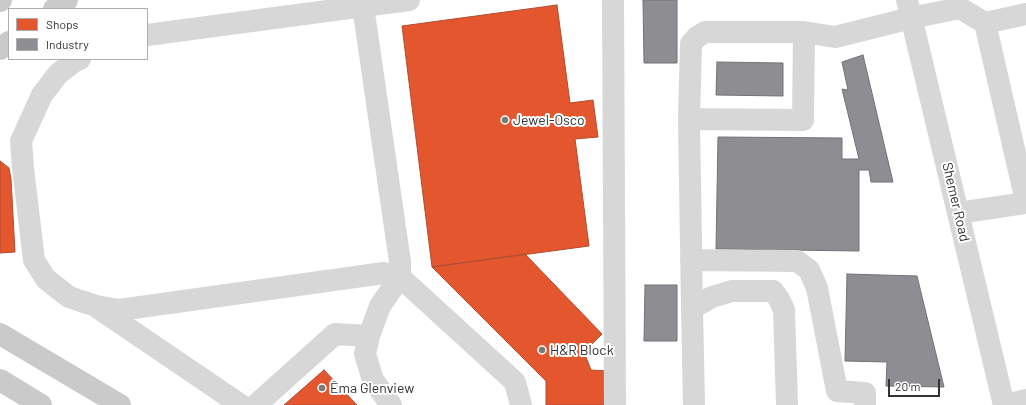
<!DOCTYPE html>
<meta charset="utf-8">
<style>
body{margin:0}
#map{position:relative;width:1026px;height:405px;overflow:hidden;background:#fff;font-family:Barlow,sans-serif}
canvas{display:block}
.legend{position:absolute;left:8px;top:8px;width:140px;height:52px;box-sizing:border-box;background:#fff;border:1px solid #adadad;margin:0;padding:5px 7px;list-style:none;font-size:12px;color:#333}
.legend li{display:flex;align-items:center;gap:8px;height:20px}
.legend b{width:20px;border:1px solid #adadad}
.scale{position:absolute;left:888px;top:379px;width:52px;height:18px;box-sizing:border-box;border:2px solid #333;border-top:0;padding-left:5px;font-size:12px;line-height:14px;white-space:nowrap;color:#333;-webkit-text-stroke:3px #fff;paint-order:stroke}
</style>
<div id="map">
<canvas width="1026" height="405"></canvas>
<ul class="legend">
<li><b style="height:11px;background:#e4572e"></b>Shops</li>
<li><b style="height:11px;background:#8d8d92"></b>Industry</li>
</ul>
<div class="scale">20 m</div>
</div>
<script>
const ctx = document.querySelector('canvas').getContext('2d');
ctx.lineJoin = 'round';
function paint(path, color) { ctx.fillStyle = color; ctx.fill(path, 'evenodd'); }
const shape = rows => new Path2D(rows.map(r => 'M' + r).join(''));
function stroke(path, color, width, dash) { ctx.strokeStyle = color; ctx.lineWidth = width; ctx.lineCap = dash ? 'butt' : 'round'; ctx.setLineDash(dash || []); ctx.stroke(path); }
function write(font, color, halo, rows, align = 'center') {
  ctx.font = font + ' Barlow,sans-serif'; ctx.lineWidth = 4; ctx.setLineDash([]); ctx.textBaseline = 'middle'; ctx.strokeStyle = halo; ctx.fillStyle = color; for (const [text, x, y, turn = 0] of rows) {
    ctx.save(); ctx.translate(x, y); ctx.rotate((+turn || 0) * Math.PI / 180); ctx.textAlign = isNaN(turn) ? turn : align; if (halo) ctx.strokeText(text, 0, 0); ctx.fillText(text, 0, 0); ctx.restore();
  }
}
const shops = shape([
 [557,5,570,103,593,100,598,137,575,139,589,246,432,267,402,26,557,5],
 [0,161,9,168,11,179,15,252,0,253,0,161],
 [525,254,602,334,584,352,591,370,609,371,611,405,546,405,546,381,432,267,525,254],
 [324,370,357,405,284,405,324,370]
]);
paint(shops, '#e4572e');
stroke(shops, '#af4c30', 1);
const industry = shape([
 [643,0,677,0,677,63,644,63,643,0],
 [863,55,893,182,871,182,869,170,859,170,859,251,716,249,718,137,842,138,842,159,859,159,842,89,848,90,842,62,863,55],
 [717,62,783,63,783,96,716,95,717,62],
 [847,274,917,276,944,387,886,386,887,362,845,361,847,274],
 [645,285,677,285,677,341,644,341,645,285]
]);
paint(industry, '#8d8d92');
stroke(industry, '#727276', 1);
stroke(shape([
 [613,0,615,405],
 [907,0,1004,405],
 [363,6,400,262,400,277,380,306,369,336,365,354,373,380,391,405],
 [985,23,1026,14],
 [147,35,409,0],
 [80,59,75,61,58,74,42,95,21,141,23,168,34,260,46,279,69,297,96,306,119,310,384,273,400,277,515,382,521,405],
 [689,119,691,44,697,37,705,32,804,32],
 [958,213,1026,203],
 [691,260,797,261,809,270,817,288,837,391,865,393,865,405],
 [98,308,241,405],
 [692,308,689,119,803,120,804,32,835,37,911,18,960,8,985,23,1026,201],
 [256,405,335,334,369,336],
 [694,405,692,308,712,297,732,291,773,291,779,299,784,310,787,405],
 [1006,405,1026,400]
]), '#d7d7d7', 22);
stroke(shape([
 [0,1,1,0],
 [54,9,67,0],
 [0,49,9,42],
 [0,334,120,405],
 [0,380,41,405]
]), '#cacaca', 22);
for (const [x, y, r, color] of [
 [505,120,4,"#7a7a7a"],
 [542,350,4,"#7a7a7a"],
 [322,388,4,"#7a7a7a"]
]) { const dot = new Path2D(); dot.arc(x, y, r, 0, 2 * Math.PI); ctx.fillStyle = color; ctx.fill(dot); stroke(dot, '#fff', 1.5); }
write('14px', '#333', '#fff', [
 ["Jewel-Osco",513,120],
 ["H&R Block",550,350],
 ["Ēma Glenview",330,388]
], 'left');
write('14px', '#333', '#fff', [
 ["Shemer Road",956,202,77]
]);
</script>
